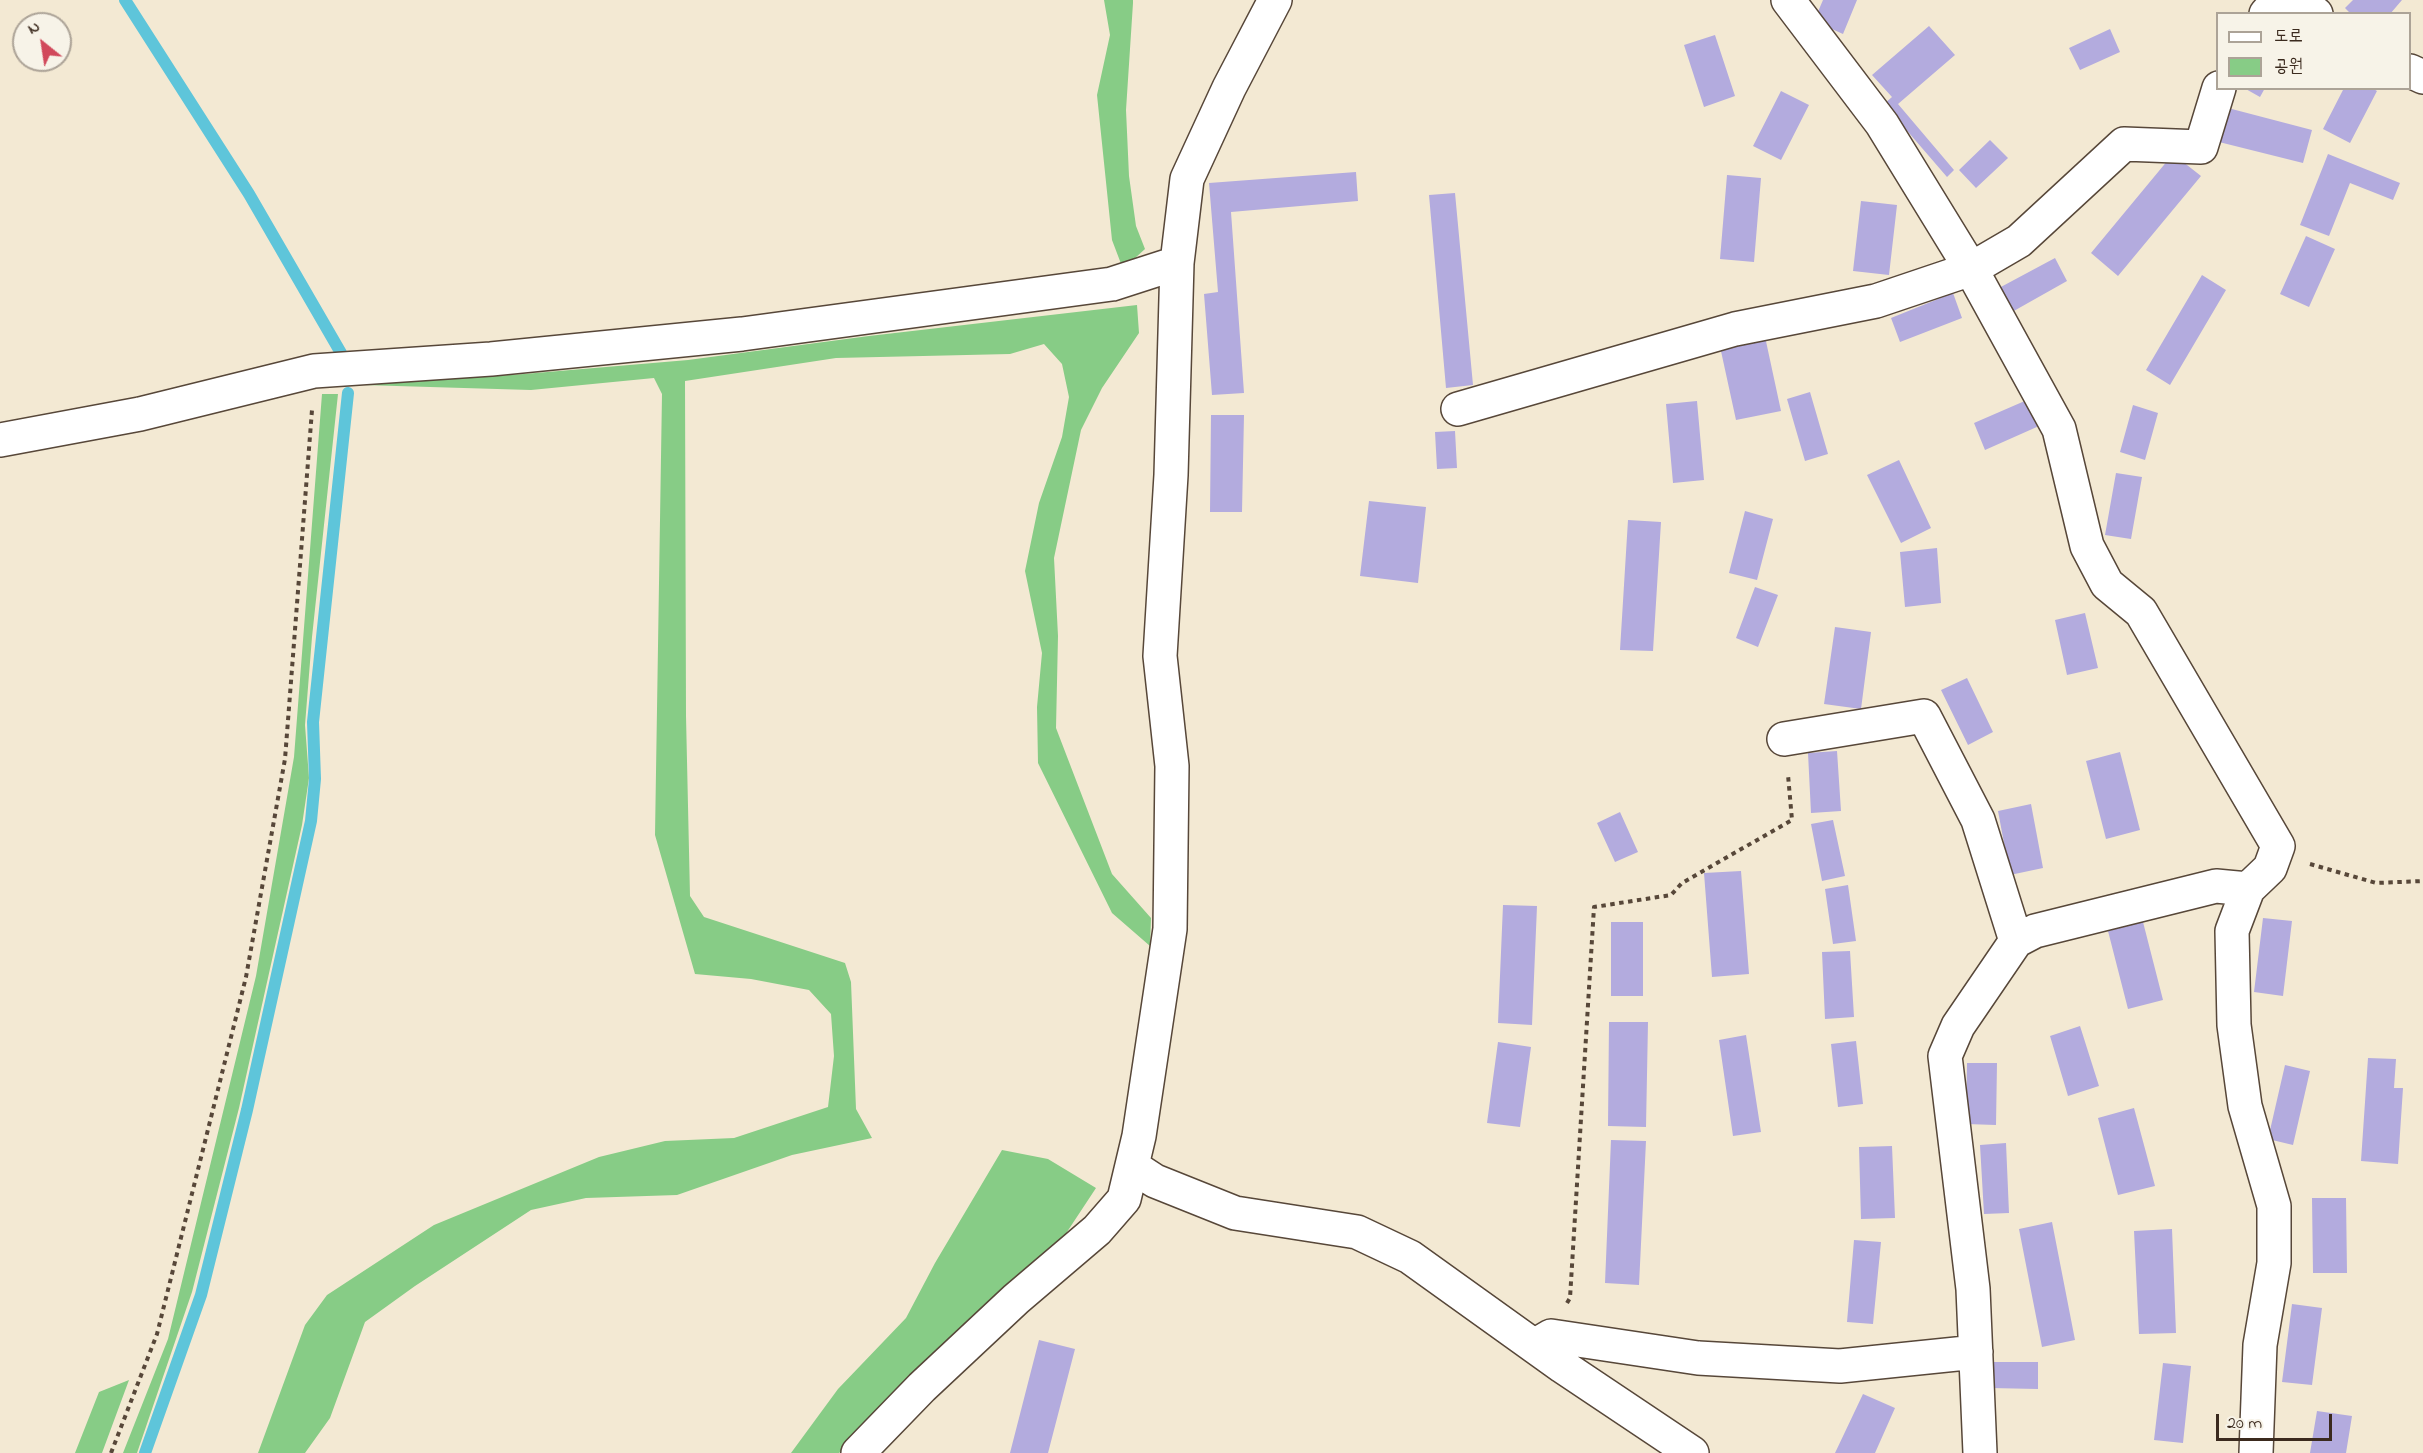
<!DOCTYPE html>
<meta charset="utf-8">
<style>
body{margin:0}
#map{position:relative;width:2423px;height:1453px;overflow:hidden;background:#f3e9d3;font-family:"Indie Flower","Poor Story",sans-serif}
canvas{display:block}
.legend{position:absolute;left:2216px;top:12px;width:195px;height:78px;box-sizing:border-box;background:#f7f3e8;border:2px solid #aca397;margin:0;padding:8px 10px;list-style:none;font-size:18px;color:#3b2a1e}
.legend li{display:flex;align-items:center;gap:12px;height:30px}
.legend b{width:30px;border:2px solid #aca397}
.north{position:absolute;left:12px;top:12px;width:60px;height:60px;box-sizing:border-box;background:#f7f3e8;border:2px solid #aca397;border-radius:50%;rotate:330deg;font-size:16px;font-weight:700;line-height:24px;text-align:center;color:#3b2a1e}
.north::after{content:'';display:block;margin:auto;width:21px;height:27px;background:#d1495b;clip-path:polygon(50% 0,100% 100%,50% 72%,0 100%)}
.scale{position:absolute;left:2216px;top:1414px;width:116px;height:27px;box-sizing:border-box;border:3px solid #3b2a1e;border-top:0;padding-left:8px;font-size:18px;line-height:21px;white-space:nowrap;color:#3b2a1e;-webkit-text-stroke:4px #f7f3e8;paint-order:stroke}
</style>
<div id="map">
<canvas width="2423" height="1453"></canvas>
<ul class="legend">
<li><b style="height:8px;background:#fff"></b>도로</li>
<li><b style="height:16px;background:#87cc86"></b>공원</li>
</ul>
<div class="north">N</div>
<div class="scale">20 m</div>
</div>
<script>
const ctx = document.querySelector('canvas').getContext('2d');
ctx.lineJoin = 'round';
function paint(path, color) { ctx.fillStyle = color; ctx.fill(path, 'evenodd'); }
const shape = rows => new Path2D(rows.map(r => 'M' + r).join(''));
function stroke(path, color, width, dash) { ctx.strokeStyle = color; ctx.lineWidth = width; ctx.lineCap = dash ? 'butt' : 'round'; ctx.setLineDash(dash || []); ctx.stroke(path); }
paint(shape([
 [1104,0,1133,0,1133,3,1126,110,1129,176,1136,226,1145,249,1123,269,1112,240,1097,95,1110,35],
 [1137,305,1139,333,1102,388,1081,430,1054,558,1058,636,1056,728,1112,874,1151,918,1150,946,1112,913,1038,763,1037,707,1042,653,1025,571,1039,503,1062,437,1069,397,1062,364,1044,344,1010,354,836,358,685,381,686,716,690,896,704,917,845,963,851,982,856,1109,872,1138,792,1155,677,1195,586,1198,531,1210,415,1286,365,1322,330,1418,305,1453,258,1453,305,1325,327,1295,434,1225,599,1157,665,1141,734,1138,828,1107,834,1056,831,1014,809,990,751,979,695,974,655,835,662,394,654,378,531,390,363,385,524,374,688,360,869,336],
 [322,394,338,394,312,637,305,725,309,778,302,825,239,1108,192,1292,137,1453,123,1453,168,1339,256,976,294,757],
 [1002,1150,1048,1159,1096,1188,1063,1238,839,1453,791,1453,838,1389,906,1318,935,1263],
 [129,1380,102,1453,75,1453,99,1392]
]), '#87cc86');
stroke(shape([
 [125,0,249,194,341,353],
 [145,1453,201,1295,247,1110,311,821,315,779,313,722,348,393]
]), '#5ec5da', 12);
paint(shape([
 [1823,0,1857,0,1843,34,1814,21],
 [2353,0,2402,0,2390,14,2351,14,2345,8],
 [1929,26,1955,55,1898,104,1954,170,1947,177,1884,104,1892,97,1872,75],
 [2110,29,2120,52,2080,70,2069,48],
 [1715,35,1735,96,1704,107,1684,45],
 [2244,88,2265,88,2260,97],
 [2344,88,2372,88,2377,91,2350,143,2323,129],
 [1781,91,1809,105,1781,160,1753,146],
 [2228,108,2312,130,2303,163,2219,142],
 [1990,140,2008,158,1976,188,1959,170],
 [2173,154,2201,176,2118,276,2091,253],
 [2328,154,2400,183,2393,200,2350,183,2329,236,2300,225],
 [1356,172,1358,201,1231,212,1244,393,1212,395,1204,294,1218,292,1209,183],
 [1727,175,1761,178,1754,262,1720,259],
 [1455,193,1473,385,1446,388,1429,195],
 [1861,201,1897,205,1889,275,1853,271],
 [2306,236,2335,249,2309,307,2280,294],
 [2055,258,2067,281,2012,312,1999,288],
 [2202,275,2226,290,2170,385,2146,370],
 [1953,293,1962,318,1900,342,1891,318],
 [1764,332,1781,411,1736,420,1719,342],
 [1810,392,1828,454,1805,461,1787,399],
 [2027,400,2039,426,1985,450,1974,423],
 [1697,401,1704,480,1673,483,1666,404],
 [2133,405,2158,413,2145,460,2120,452],
 [1211,415,1244,415,1242,512,1210,512],
 [1455,431,1457,468,1437,469,1435,432],
 [1899,460,1931,528,1901,543,1867,475],
 [2116,473,2142,477,2131,539,2105,535],
 [1369,501,1426,507,1418,583,1360,576],
 [1745,511,1773,519,1757,580,1729,573],
 [1628,520,1661,522,1653,651,1620,650],
 [1937,548,1941,603,1905,607,1900,552],
 [1755,587,1778,595,1758,647,1736,638],
 [2085,613,2098,668,2067,675,2055,620],
 [1835,627,1871,632,1861,709,1824,704],
 [1967,678,1993,732,1968,745,1941,690],
 [1837,751,1841,811,1811,813,1808,753],
 [2120,752,2140,830,2106,839,2086,761],
 [2031,804,2043,868,2010,875,1998,811],
 [1620,812,1638,852,1615,862,1597,823],
 [1833,820,1845,876,1822,881,1811,824],
 [1741,871,1749,974,1712,977,1704,873],
 [1848,885,1856,941,1833,944,1825,889],
 [1503,905,1537,906,1532,1025,1498,1023],
 [2263,918,2292,921,2283,996,2254,992],
 [1611,922,1643,922,1643,996,1611,996],
 [2143,922,2163,1000,2128,1009,2108,931],
 [1850,951,1854,1017,1825,1019,1822,952],
 [1609,1022,1648,1022,1646,1127,1608,1126],
 [2080,1026,2099,1086,2068,1096,2050,1036],
 [1746,1035,1761,1132,1733,1136,1719,1040],
 [1856,1041,1863,1104,1838,1107,1831,1044],
 [1498,1042,1531,1047,1520,1127,1487,1123],
 [2368,1058,2396,1059,2394,1088,2403,1088,2398,1164,2361,1161],
 [1967,1063,1997,1063,1996,1125,1966,1124],
 [2285,1065,2310,1071,2293,1145,2268,1139],
 [2134,1108,2155,1186,2118,1195,2098,1118],
 [1611,1140,1646,1141,1639,1285,1605,1283],
 [2006,1143,2009,1213,1984,1214,1980,1145],
 [1892,1146,1895,1218,1861,1219,1859,1147],
 [2312,1198,2346,1198,2347,1273,2313,1273],
 [2052,1222,2075,1340,2042,1347,2019,1229],
 [2172,1229,2176,1333,2139,1334,2134,1231],
 [1854,1240,1881,1242,1873,1324,1847,1322],
 [2292,1304,2322,1308,2312,1385,2282,1382],
 [1039,1340,1075,1349,1048,1453,1010,1453],
 [1990,1362,2038,1362,2038,1389,1990,1388],
 [2163,1363,2191,1366,2183,1443,2154,1440],
 [1863,1394,1895,1408,1875,1453,1835,1453],
 [2317,1411,2352,1416,2346,1453,2310,1453]
]), '#b3abde');
const minor = shape([
 [1788,0,1882,124,1971,269,2059,429,2087,546,2107,584,2141,612,2278,846,2270,868,2248,889,2232,931,2234,1025,2245,1106,2274,1206,2274,1263,2260,1345,2256,1453],
 [2297,0,2316,14],
 [2266,14,2278,0],
 [2410,71,2423,77],
 [1458,409,1735,329,1876,301,1971,269,2019,241,2124,144,2201,147,2219,88],
 [0,440,140,414,314,371,491,359,742,334,1112,284,1177,263],
 [1784,739,1924,716,1978,820,2016,941],
 [1132,1166,1155,1181,1235,1213,1357,1232,1410,1257,1562,1366,1692,1453],
 [1534,1346,1551,1336,1698,1358,1840,1366,1976,1352],
 [858,1453,922,1387,1016,1299,1097,1230,1124,1199,1139,1136,1170,929,1172,766,1160,656,1171,475,1177,263,1187,179,1229,88,1275,0],
 [1980,1453,1973,1289,1945,1056,1958,1026,2016,941,2035,931,2216,886,2248,889]
]);
stroke(minor, '#574739', 36);
stroke(shape([
 [2310,864,2376,883,2423,881],
 [1567,1303,1570,1298,1594,907,1671,895,1682,883,1792,820,1788,775],
 [111,1453,157,1334,246,977,285,759,312,410]
]), '#574739', 4, [4.5, 4.5]);
stroke(minor, '#fff', 33);
</script>
